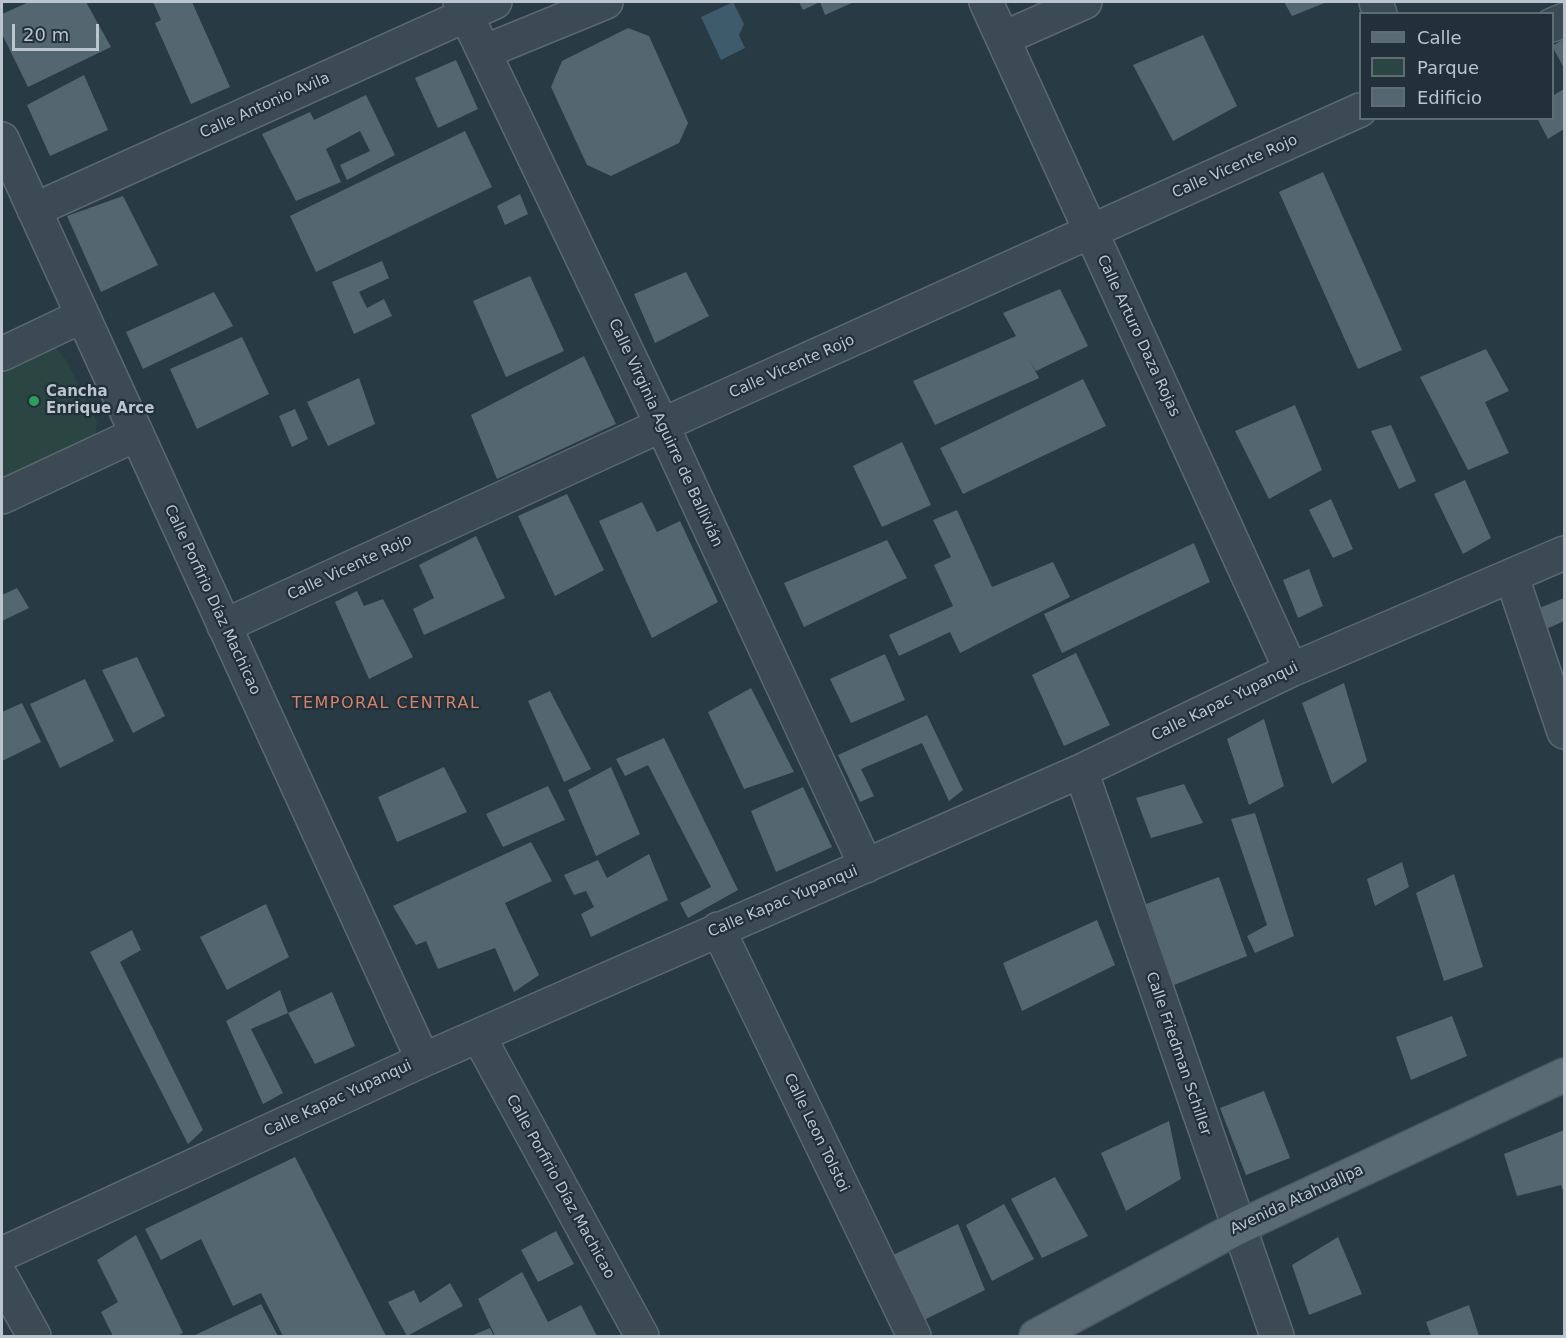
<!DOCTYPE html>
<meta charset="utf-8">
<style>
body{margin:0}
#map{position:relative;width:1566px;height:1338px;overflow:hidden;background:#283a44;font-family:"DejaVu Sans",sans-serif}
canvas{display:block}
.frame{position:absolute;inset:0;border:3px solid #bac5cd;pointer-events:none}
.legend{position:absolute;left:1359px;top:12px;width:195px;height:108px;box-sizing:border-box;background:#213039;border:2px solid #5e6c74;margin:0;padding:8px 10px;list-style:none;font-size:18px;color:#bac5cd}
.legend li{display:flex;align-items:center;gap:12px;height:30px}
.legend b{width:30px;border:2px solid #5e6c74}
.scale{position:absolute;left:12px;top:24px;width:87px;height:27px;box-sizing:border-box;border:3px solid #bac5cd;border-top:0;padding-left:8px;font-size:18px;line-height:21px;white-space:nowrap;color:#bac5cd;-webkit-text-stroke:4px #213039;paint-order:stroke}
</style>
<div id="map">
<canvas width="1566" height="1338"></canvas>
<div class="frame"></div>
<ul class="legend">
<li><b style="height:8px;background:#5a6a73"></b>Calle</li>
<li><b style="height:16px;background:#2a4542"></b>Parque</li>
<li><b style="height:16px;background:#546771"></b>Edificio</li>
</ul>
<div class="scale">20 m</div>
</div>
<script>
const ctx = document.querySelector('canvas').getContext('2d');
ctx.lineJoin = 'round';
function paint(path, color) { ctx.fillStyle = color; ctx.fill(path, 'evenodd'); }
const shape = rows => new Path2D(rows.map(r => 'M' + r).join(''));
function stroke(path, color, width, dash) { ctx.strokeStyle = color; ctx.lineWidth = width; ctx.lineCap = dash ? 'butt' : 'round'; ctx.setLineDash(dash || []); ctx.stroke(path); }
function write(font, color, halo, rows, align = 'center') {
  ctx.font = font + ' "DejaVu Sans",sans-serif'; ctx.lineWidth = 4.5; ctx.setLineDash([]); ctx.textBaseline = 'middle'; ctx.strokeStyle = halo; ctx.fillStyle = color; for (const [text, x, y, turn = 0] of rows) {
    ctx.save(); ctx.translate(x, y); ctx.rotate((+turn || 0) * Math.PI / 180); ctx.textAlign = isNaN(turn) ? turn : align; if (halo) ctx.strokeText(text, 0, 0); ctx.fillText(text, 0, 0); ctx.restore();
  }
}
paint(shape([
 [54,346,66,360,97,422,96,431,94,438,2,484,2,365]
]), '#2a4542');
paint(shape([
 [733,2,744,24,739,35,745,48,721,60,701,17]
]), '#3e5b6c');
paint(shape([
 [29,2,86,2,111,47,28,87,2,34,2,14],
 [153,2,192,2,230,87,191,104,155,23,161,20],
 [799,2,854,2,825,15,820,2,803,10],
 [1284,2,1327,2,1292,16],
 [628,28,649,36,688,123,679,143,611,176,587,165,551,87,562,61],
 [1203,35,1237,106,1173,141,1133,65],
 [1564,39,1564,68,1552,46],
 [456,60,478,109,438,128,415,78],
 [84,75,108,130,50,156,27,105],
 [1564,89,1564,129,1548,139,1537,118,1552,118,1552,96],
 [366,95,395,155,347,180,340,165,370,151,360,131,326,149,341,182,296,201,262,134,310,112,314,120],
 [465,131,492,187,316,272,290,216],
 [1323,172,1402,350,1358,369,1279,192],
 [520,194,528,214,505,225,497,206],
 [123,196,158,265,101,292,67,216],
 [382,261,389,278,359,292,367,308,384,299,392,316,354,334,332,282],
 [686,272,709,316,655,343,634,294],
 [530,276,564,351,506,377,473,301],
 [1060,289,1088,346,1036,371,1029,359,1039,378,935,425,913,381,1016,336,1003,313],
 [214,292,233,326,143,369,126,332],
 [242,337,269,394,197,429,170,369],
 [1486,349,1509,391,1485,402,1509,453,1468,470,1420,377],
 [584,356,616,424,497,479,471,415],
 [359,378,375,424,328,446,307,402],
 [1083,379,1106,426,963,494,940,448],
 [1295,405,1322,470,1269,499,1235,431],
 [295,409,308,439,292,447,279,416],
 [1391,425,1416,481,1399,489,1371,431],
 [902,442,931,505,882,527,853,466],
 [1465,480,1491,538,1463,554,1434,494],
 [567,494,604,570,555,596,518,516],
 [1331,499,1353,549,1333,558,1309,510],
 [642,502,657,532,680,521,718,602,652,638,599,521],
 [957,510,992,587,1053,562,1070,597,960,653,950,632,899,656,889,635,953,606,934,565,951,557,933,520],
 [476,536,505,598,424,635,413,609,434,598,419,565],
 [887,540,907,578,804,627,784,583],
 [1194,543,1210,582,1062,653,1044,614],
 [1309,569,1323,606,1298,618,1283,580],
 [17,588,29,608,2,621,2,595],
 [357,591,364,606,383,599,413,657,369,679,335,602],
 [1564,598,1564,621,1544,630,1537,609],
 [1076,653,1110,725,1064,746,1032,675],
 [885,654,905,700,851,723,830,679],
 [137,657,165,716,133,733,102,670],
 [85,679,114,741,60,768,30,704],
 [1344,683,1367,761,1332,784,1302,703],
 [751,688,794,772,744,789,708,712],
 [550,691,591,769,564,782,528,701],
 [22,703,41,742,2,761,2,712],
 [927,715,963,790,949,801,922,743,861,769,874,796,860,802,838,755],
 [1264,719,1284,786,1249,805,1227,739],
 [664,738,738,890,688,918,680,903,711,887,648,765,625,776,616,759],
 [444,767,467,812,397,842,378,797],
 [611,767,640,834,596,856,568,790],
 [1184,784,1203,823,1151,838,1136,798],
 [548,786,565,820,503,847,486,814],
 [803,787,832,847,776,872,751,811],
 [1255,813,1294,936,1255,953,1247,936,1267,925,1231,819],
 [531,842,552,881,505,903,539,975,514,992,495,948,438,969,426,941,416,945,393,906],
 [649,854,668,900,591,937,581,914,594,907,586,891,574,895,564,875,598,860,607,878],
 [1402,862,1409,887,1375,906,1367,879],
 [1454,874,1483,967,1444,981,1416,893],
 [1219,877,1247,956,1174,985,1146,904],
 [266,904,289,957,227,990,200,937],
 [1097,920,1115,965,1022,1011,1003,963],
 [132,930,141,950,120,962,203,1130,188,1144,90,952],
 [280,990,288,1013,251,1029,283,1093,263,1104,226,1021],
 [332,992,355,1046,315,1064,288,1013],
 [1452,1016,1467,1056,1411,1080,1396,1037],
 [1264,1091,1290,1158,1246,1175,1220,1108],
 [1169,1121,1181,1179,1126,1211,1101,1153],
 [1564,1130,1564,1194,1561,1185,1517,1196,1504,1154],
 [295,1157,386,1336,283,1336,261,1293,233,1306,201,1239,161,1260,145,1229],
 [1055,1177,1088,1236,1042,1258,1011,1199],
 [1004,1204,1034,1259,992,1281,966,1225],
 [958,1224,985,1290,924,1320,893,1255],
 [556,1231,574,1264,538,1282,521,1250],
 [136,1235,183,1333,177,1336,113,1336,101,1312,118,1302,97,1260],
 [1338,1237,1362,1294,1309,1315,1292,1265],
 [522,1272,548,1322,581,1305,597,1336,495,1336,478,1299],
 [450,1283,463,1306,407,1336,388,1302,414,1290,420,1303],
 [261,1304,278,1336,193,1336],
 [1469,1305,1479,1336,1431,1336,1426,1322],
 [490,1328,494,1336,471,1336]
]), '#546771');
const minor = shape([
 [460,2,662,425,866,866],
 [986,2,1291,670],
 [1376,2,1380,14],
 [1552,25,1564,20],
 [1004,38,1085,2],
 [484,52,606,2],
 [2,139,423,1060],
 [34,210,495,2],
 [2,354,82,316],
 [2,497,137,434],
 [1512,577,1564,732],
 [224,626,662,425,1360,110],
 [1081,771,1277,1336],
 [718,929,914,1336],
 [479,1037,642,1336],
 [2,1254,423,1060,1081,771,1291,670,1564,553],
 [2,1278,34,1336]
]);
const major = shape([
 [1036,1336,1237,1228,1564,1075]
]);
stroke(minor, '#5b6871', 36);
stroke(major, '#495760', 36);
stroke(minor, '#3c4b53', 33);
stroke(major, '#5a6a73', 33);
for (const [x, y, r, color] of [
 [34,401,6,"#2e9e5b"]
]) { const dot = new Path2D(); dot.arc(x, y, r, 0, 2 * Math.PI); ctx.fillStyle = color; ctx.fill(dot); stroke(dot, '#213039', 2); }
write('15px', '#bac5cd', '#213039', [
 ["Calle Antonio Avila",265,106,-24],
 ["Calle Vicente Rojo",1235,167,-24],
 ["Calle Arturo Daza Rojas",1138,336,65],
 ["Calle Vicente Rojo",792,367,-24],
 ["Calle Virginia Aguirre de Ballivián",665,433,65],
 ["Calle Vicente Rojo",350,568,-25],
 ["Calle Porfirio Díaz Machicao",212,600,65],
 ["Calle Kapac Yupanqui",1225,702,-26],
 ["Calle Kapac Yupanqui",783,902,-23],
 ["Calle Friedman Schiller",1178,1054,71],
 ["Calle Kapac Yupanqui",338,1099,-25],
 ["Calle Leon Tolstoi",816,1133,64],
 ["Calle Porfirio Díaz Machicao",560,1187,61],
 ["Avenida Atahuallpa",1297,1200,-25]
]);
write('bold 15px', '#bac5cd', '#213039', [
 ["Cancha",46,392],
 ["Enrique Arce",46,409]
], 'left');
ctx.letterSpacing = '1.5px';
write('16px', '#d6836c', '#213039', [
 ["TEMPORAL CENTRAL",386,704]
]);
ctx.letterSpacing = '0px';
</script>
